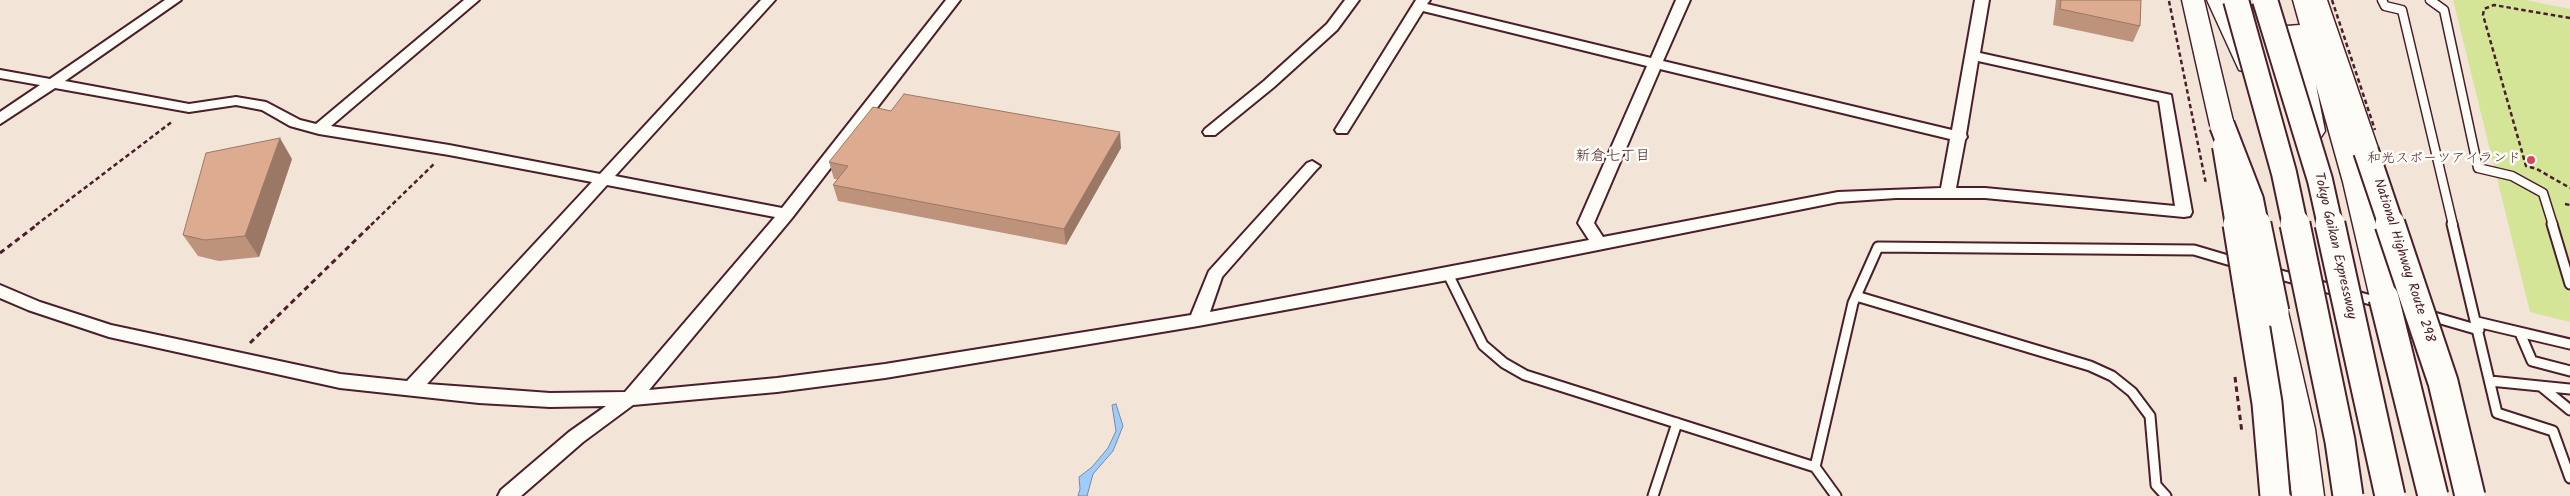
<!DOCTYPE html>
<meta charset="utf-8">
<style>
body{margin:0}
canvas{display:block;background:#f3e4d8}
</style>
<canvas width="2570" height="496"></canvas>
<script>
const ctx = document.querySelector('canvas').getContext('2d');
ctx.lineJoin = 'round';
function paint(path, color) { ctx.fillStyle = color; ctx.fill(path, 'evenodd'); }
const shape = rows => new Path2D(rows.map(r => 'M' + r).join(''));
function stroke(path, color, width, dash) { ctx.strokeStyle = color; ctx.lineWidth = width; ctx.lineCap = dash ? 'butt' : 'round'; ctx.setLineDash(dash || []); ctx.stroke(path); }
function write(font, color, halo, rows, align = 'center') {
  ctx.font = font + ' Kalam,"Klee One",sans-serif'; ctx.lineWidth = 5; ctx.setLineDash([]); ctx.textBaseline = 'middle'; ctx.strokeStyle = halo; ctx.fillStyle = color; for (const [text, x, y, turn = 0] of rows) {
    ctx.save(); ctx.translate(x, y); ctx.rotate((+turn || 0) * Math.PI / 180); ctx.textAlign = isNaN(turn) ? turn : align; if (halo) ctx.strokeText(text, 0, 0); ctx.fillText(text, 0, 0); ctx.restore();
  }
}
paint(shape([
 [2453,0,2525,0,2570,9,2570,322,2530,312]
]), '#d4e598');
const water = shape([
 [1116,404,1123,426,1113,451,1093,474,1087,496,1078,496,1080,489,1079,477,1092,467,1108,448,1116,431,1112,405,1116,404]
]);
paint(water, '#9fcdfa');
stroke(water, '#7d87a7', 1);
const serviceFar1 = shape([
 [2382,0,2385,6,2402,10,2453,225],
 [2430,0,2444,10,2478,168,2512,176,2543,193,2553,225]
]);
const service = shape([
 [2452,224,2497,413,2553,431,2570,478],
 [2552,224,2570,284],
 [2270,272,2414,312],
 [1448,274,1483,345,1504,363,1525,375,1815,467,1853,303,1878,247,2194,250,2238,263],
 [1856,296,2090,366,2112,376,2132,392,2150,416,2156,485,2166,496],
 [2427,315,2479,330],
 [2477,322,2570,344],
 [2520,333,2532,361,2570,371],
 [2490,381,2570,389],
 [2542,387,2570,410],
 [1815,467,1836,496],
 [1653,496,1677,423]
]);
const minor = shape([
 [165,0,181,0,65,81,189,104,236,97,266,102,300,120,316,124,464,0,479,0,331,126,449,145,600,174,761,0,775,0,615,176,782,208,946,0,960,0,792,218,649,390,777,378,885,364,1191,315,1209,271,1307,163,1312,161,1320,166,1317,169,1222,277,1210,312,1589,240,1578,223,1647,66,1423,11,1347,133,1337,133,1335,130,1416,0,1430,0,1427,4,1651,58,1676,0,1690,0,1663,61,1952,130,1975,0,1989,0,1980,53,2171,95,2192,212,2190,216,2184,217,1985,198,1896,198,1838,202,1448,280,1198,326,885,378,777,392,633,405,583,442,521,496,498,496,501,490,569,432,606,406,550,407,479,403,340,388,109,337,28,310,0,298,0,285,40,302,111,325,340,374,407,381,592,182,449,155,319,134,290,126,262,110,236,105,189,112,55,88,0,124,0,112,40,85,0,78,0,70,50,79,165,0],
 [1978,61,2159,101,2175,206,1985,188,1956,188,1965,140,1967,137,1966,134,1978,61],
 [1660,69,1950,139,1941,188,1838,192,1603,237,1594,223,1660,69],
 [607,185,775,217,625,392,550,393,427,384,607,185],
 [1345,0,1359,0,1337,30,1274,87,1215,135,1205,135,1203,132,1205,129,1264,81,1327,24,1345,0]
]);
const trunk = shape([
 [2182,0,2204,0,2234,125,2231,130,2222,133,2213,130,2210,125,2182,0],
 [2305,0,2327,0,2379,151,2375,157,2366,159,2357,157,2353,151,2305,0]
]);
const motorway = shape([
 [2207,0,2229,0,2259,65,2255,70,2247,72,2239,70,2207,0],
 [2293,0,2315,0,2369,182,2398,298,2394,305,2384,308,2374,305,2370,298,2343,182,2316,85,2325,131,2321,137,2312,139,2303,137,2299,131,2283,31,2287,26,2300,25,2293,0],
 [2274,302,2284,305,2288,312,2315,429,2324,496,2292,496,2283,429,2260,312,2264,305,2274,302]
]);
stroke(serviceFar1, '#4a1f2b', 11);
stroke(service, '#4a1f2b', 13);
stroke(minor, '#4a1f2b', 4);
stroke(trunk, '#4a1f2b', 3);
stroke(motorway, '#4a1f2b', 3);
stroke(shape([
 [2570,18,2494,5,2484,9,2483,15,2526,166,2537,169,2570,188],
 [2565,204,2570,205],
 [36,225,173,121],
 [371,225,435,163]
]), '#4a1f2b', 2.5, [4.5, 3]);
stroke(shape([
 [0,253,38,224],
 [250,343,372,224]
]), '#4a1f2b', 3, [5.5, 4]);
stroke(serviceFar1, '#fdfcf7', 8);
stroke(service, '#fdfcf7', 9);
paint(minor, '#fdfcf7');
paint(trunk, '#fdfcf7');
paint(motorway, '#fdfcf7');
const trunkBridgeFar1 = shape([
 [2225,146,2238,225],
 [2366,151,2391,225]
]);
const trunkBridge = shape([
 [2238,224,2267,403,2275,496],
 [2390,224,2443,382,2470,496]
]);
const motorwayBridgeFar1 = shape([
 [2236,0,2284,173,2295,225],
 [2265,0,2320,180,2330,225],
 [2222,125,2251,200,2256,225]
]);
const motorwayBridge = shape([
 [2256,224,2274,312],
 [2295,224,2340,441,2348,496],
 [2330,224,2390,496],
 [2384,298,2433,496]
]);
stroke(trunkBridgeFar1, '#4a1f2b', 28, []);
stroke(trunkBridge, '#4a1f2b', 33, []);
stroke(motorwayBridgeFar1, '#4a1f2b', 28, []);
stroke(motorwayBridge, '#4a1f2b', 33, []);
stroke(shape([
 [2332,0,2375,130],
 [2169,1,2206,184]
]), '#4a1f2b', 2.5, [4.5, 3]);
stroke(shape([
 [2235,377,2242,433]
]), '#4a1f2b', 3, [5.5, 4]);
stroke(trunkBridgeFar1, '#fdfcf7', 24);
stroke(trunkBridge, '#fdfcf7', 29);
stroke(motorwayBridgeFar1, '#fdfcf7', 24);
stroke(motorwayBridge, '#fdfcf7', 29);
paint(shape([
 [2056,0,2141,0,2140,26,2133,42,2053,25],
 [1121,148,1066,245,838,201,833,185,837,179,834,179,829,162],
 [292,159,259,257,219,261,198,256,183,235]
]), '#be937c');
paint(shape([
 [1120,132,1121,148,1066,245,1064,229],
 [280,138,292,159,259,257,245,236]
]), '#9b7865');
const building = shape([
 [2061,0,2141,0,2140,26,2060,9,2061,0],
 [904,94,1120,132,1064,229,833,185,848,166,829,162,873,107,891,111,904,94],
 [280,138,245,236,205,240,183,235,206,153,280,138]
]);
paint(building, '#ddab90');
stroke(building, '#9b7865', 1);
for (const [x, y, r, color] of [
 [2531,160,5,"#d1495b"]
]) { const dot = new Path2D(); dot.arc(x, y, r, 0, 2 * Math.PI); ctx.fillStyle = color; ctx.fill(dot); stroke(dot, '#fdfcf7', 2); }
write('14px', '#4a1f2b', '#fdfcf7', [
 ["和光スポーツアイランド",2521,160]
], 'right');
write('14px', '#4a1f2b', '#fdfcf7', [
 ["Tokyo Gaikan Expressway",2334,246,77],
 ["National Highway Route 298",2403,261,72]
]);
write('15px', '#4a1f2b', '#fdfcf7', [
 ["新倉七丁目",1613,157]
]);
</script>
